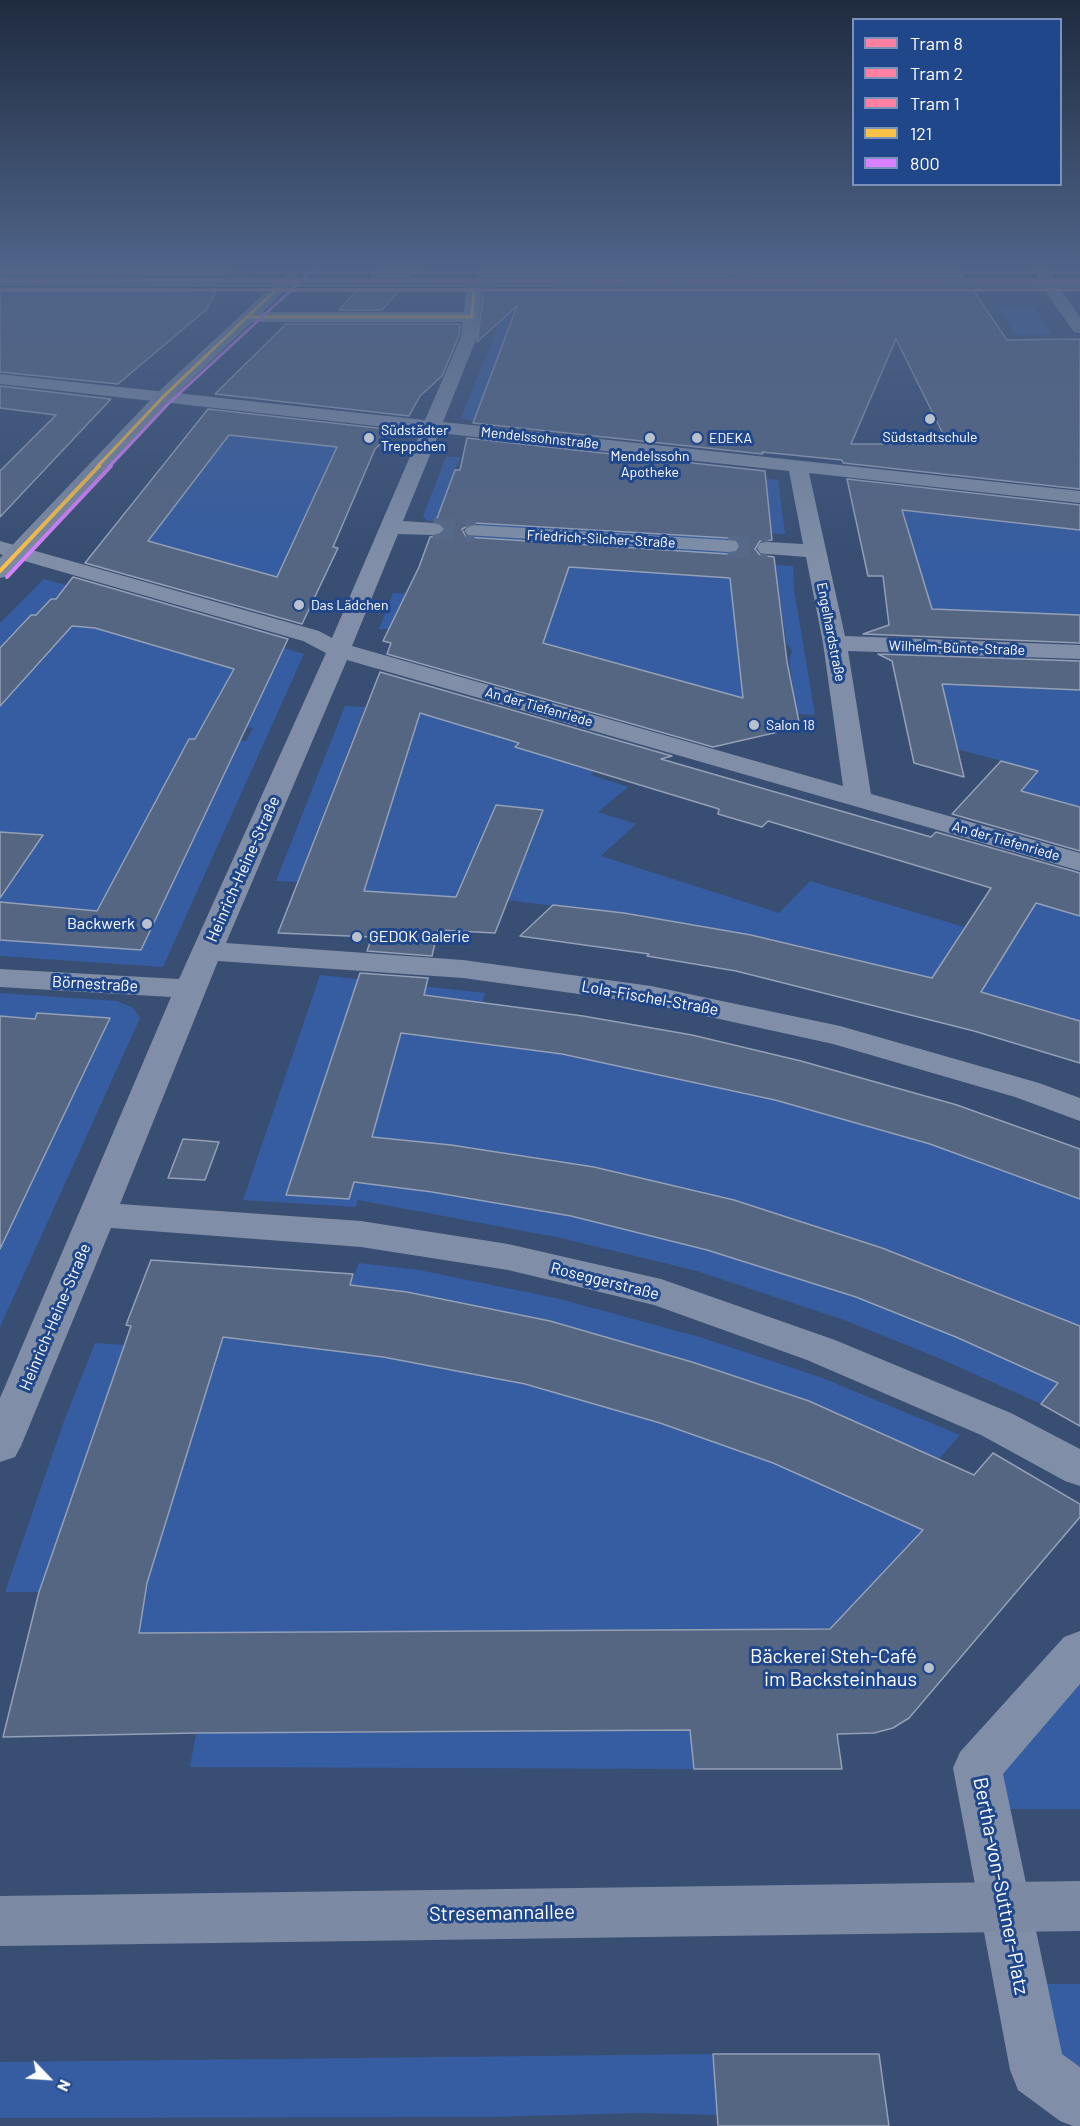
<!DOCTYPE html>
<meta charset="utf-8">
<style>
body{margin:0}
#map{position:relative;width:1080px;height:2126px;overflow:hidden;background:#394e73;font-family:Barlow,sans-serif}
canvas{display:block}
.legend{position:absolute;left:852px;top:18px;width:210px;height:168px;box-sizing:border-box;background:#21478b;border:2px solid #7a91b9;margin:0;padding:8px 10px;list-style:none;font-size:18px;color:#fff}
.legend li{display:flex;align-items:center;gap:12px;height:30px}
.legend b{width:30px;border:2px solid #7a91b9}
.north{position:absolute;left:18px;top:2048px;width:60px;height:60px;-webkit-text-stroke:4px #21478b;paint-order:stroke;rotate:115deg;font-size:16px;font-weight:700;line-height:24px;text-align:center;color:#fff}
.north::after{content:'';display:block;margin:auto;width:21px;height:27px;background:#fff;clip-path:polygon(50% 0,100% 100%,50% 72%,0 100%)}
</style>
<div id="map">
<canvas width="1080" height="2126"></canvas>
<ul class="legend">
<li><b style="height:8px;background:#ff80a0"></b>Tram 8</li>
<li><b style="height:8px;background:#ff80a0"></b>Tram 2</li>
<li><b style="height:8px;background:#ff80a0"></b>Tram 1</li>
<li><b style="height:8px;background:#fbc046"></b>121</li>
<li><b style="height:8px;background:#d880ff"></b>800</li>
</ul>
<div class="north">N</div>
</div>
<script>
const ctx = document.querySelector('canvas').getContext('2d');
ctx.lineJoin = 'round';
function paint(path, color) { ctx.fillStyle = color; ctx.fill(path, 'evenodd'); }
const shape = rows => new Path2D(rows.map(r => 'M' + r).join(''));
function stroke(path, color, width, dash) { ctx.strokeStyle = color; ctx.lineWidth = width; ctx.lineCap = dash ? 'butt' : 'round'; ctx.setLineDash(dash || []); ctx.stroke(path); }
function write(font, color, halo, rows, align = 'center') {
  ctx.font = font + ' Barlow,sans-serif'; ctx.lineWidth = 6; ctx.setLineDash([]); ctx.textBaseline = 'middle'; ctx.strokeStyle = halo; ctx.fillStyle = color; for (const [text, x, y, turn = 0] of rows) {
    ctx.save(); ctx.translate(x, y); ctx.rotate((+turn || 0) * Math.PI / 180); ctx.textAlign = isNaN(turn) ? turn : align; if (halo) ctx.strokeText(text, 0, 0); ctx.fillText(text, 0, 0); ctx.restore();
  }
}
paint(shape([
 [496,305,510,306,507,335,474,421,461,418,496,332],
 [998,307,1034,307,1052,335,1015,335],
 [220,434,337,447,278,573,278,584,253,570,148,541,217,450],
 [446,457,460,457,435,522,426,520,423,516],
 [766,479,778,480,785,534,772,533],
 [891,508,1080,530,1080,615,932,609,921,571,910,571],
 [482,512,725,520,745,711,653,673,535,640,471,545],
 [776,565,793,566,794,590,815,715,797,714,789,660,792,651,786,642],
 [44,579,304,654,163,967,0,956,0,940,141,950,239,741,246,741,253,728,246,727,274,666,115,605,51,599,36,615,31,615,0,652,0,623],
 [393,593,408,594,389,629,379,629],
 [72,626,95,628,234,669,98,911,0,902,0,706],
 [940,684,1080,690,1080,807,1015,789,1020,782,1028,784,1038,771,957,749],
 [345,706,365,707,297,882,276,881],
 [420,713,519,743,515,747,594,771,591,775,628,787,598,812,636,824,601,856,779,913,810,881,964,927,946,957,994,971,1019,930,1013,891,1080,916,1080,1021,831,953,751,935,660,919,506,900,407,894,361,901],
 [320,975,485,993,483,1002,413,993,308,1133,287,1195,349,1199,354,1182,432,1192,571,1216,707,1250,856,1297,956,1337,1058,1383,1041,1404,941,1359,844,1320,697,1271,561,1238,358,1200,356,1207,243,1200],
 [0,993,117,1001,133,1008,140,1018,0,1327,0,1248,110,1018,38,1013,35,1018,0,1016],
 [401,1033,562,1054,775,1100,930,1144,1080,1199,1080,1326,882,1248,734,1200,594,1167,452,1145,372,1137],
 [359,1263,419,1270,560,1299,703,1338,820,1377,960,1435,939,1459,808,1401,692,1362,550,1321,407,1292,350,1285],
 [224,1332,383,1357,525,1384,660,1423,773,1463,923,1530,830,1629,139,1633,147,1583],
 [95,1343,124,1345,39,1592,5,1592,64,1421],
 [1080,1649,1080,1809,987,1809,977,1768],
 [622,1730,691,1730,694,1769,190,1767,196,1733,531,1732],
 [1020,1984,1080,1984,1080,2106],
 [713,2054,718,2115,641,2113,484,2117,0,2118,0,2062]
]), '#365da1');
const building = shape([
 [0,261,75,263,230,262,224,275,0,274,0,261],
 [384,261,425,261,412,276,371,276,384,261],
 [666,261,729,261,732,276,479,276,483,262,665,264,666,261],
 [748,261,955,264,963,276,752,276,748,261],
 [0,288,217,289,207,309,118,384,0,372,0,288],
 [358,289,400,289,382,310,339,310,358,289],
 [484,290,973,290,1007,340,1080,339,1080,489,843,463,842,460,762,452,763,454,473,423,517,306,477,342,484,290],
 [896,339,948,444,851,444,896,339],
 [286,324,460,324,459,336,442,376,420,396,409,416,215,394,286,324],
 [0,386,111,399,0,517,0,471,56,415,0,408,0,386],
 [208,409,395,430,375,449,333,547,338,548,302,624,85,563,208,409],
 [229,435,337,447,277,577,148,541,229,435],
 [467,438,765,471,772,540,760,541,755,549,760,555,774,557,787,662,800,727,713,747,387,654,391,643,383,641,419,567,430,537,441,535,446,529,442,523,436,521,455,470,460,470,467,438],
 [475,523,728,538,738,540,741,547,736,553,728,554,466,537,462,529,475,523],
 [569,567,730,578,743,698,543,643,569,567],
 [847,479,1080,505,1080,530,902,510,932,609,1080,615,1080,643,863,634,889,625,883,576,868,576,847,479],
 [73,577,288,639,141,950,0,940,0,902,97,911,189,739,195,739,234,669,95,628,72,626,0,706,0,648,31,615,36,615,51,599,56,599,73,577],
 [878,654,1080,661,1080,690,942,684,964,777,914,763,892,661,878,654],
 [380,672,672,756,661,759,931,837,936,832,1080,873,1080,916,1036,903,981,992,1080,1021,1080,1063,974,1031,736,971,647,956,649,954,520,936,553,905,624,913,751,935,932,978,991,888,768,821,762,827,718,814,719,809,515,747,519,743,420,713,364,891,456,897,496,805,543,810,495,933,438,930,432,956,367,951,372,937,278,933,380,672],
 [1001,761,1038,771,1021,791,1080,807,1080,851,952,814,1001,761],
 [0,832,43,835,0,898,0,832],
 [360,973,428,978,424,995,583,1016,692,1035,801,1061,957,1105,1080,1149,1080,1199,930,1144,775,1100,562,1054,401,1033,372,1137,451,1145,594,1167,734,1200,882,1248,1080,1326,1080,1426,1041,1404,1058,1383,956,1337,856,1297,707,1250,571,1216,432,1192,354,1182,349,1199,286,1195,360,973],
 [37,1013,110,1018,0,1249,0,1016,35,1019,37,1013],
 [183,1139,219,1142,205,1180,168,1178,183,1139],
 [151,1260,353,1274,350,1285,407,1292,550,1321,692,1362,809,1401,974,1475,993,1453,1080,1504,1080,1517,909,1718,893,1728,874,1733,837,1734,842,1769,694,1769,690,1730,196,1733,3,1737,39,1592,131,1326,126,1325,151,1260],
 [223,1337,383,1357,525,1384,660,1423,773,1463,923,1530,830,1629,139,1633,147,1583,223,1337],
 [713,2054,879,2054,889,2126,718,2126,713,2054]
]);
paint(building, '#556683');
stroke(building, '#94a0b6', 1.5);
stroke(shape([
 [433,529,475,531],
 [728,546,768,548]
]), '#576988', 22, [22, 11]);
paint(shape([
 [731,261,746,261,751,283,749,286,737,286,731,261],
 [1030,261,1045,261,1051,271,1061,290,1080,317,1080,333,1074,332,1047,294,1030,261],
 [474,285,482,290,477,337,443,422,1080,491,1080,503,809,473,845,636,1080,645,1080,659,848,651,871,794,1080,853,1080,871,347,660,226,943,463,960,651,986,840,1026,1039,1083,1080,1098,1080,1121,1015,1097,833,1044,651,1004,463,978,218,961,120,1204,361,1221,508,1244,661,1279,835,1340,1011,1413,1080,1449,1080,1486,1065,1481,981,1435,807,1360,654,1305,508,1270,361,1247,111,1228,21,1446,15,1457,0,1462,0,1398,171,997,0,987,0,969,179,979,326,653,303,641,0,554,0,541,319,631,332,638,421,431,0,384,0,374,425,420,461,337,462,322,247,322,239,317,247,312,464,312,466,290,474,285],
 [439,433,789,471,803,544,768,542,760,543,757,548,760,553,768,554,806,557,823,643,843,786,352,646,398,534,433,535,440,533,444,529,440,525,433,523,403,521,439,433],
 [475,525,728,540,736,541,739,546,736,551,728,552,468,535,464,531,468,527,475,525],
 [1080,1631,1080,1684,1003,1774,1062,2054,1080,2067,1080,2126,1073,2126,1060,2121,1018,2090,1010,2070,953,1768,960,1752,1064,1637,1080,1631]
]), '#808fa7');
paint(shape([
 [292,271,297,273,298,278,1080,278,1080,288,289,287,169,401,8,576,0,578,0,558,157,393,271,287,0,286,0,276,281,278,292,271],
 [1080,1881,1080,1931,0,1946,0,1896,1080,1881]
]), '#7c8aa3');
stroke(shape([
 [276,290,474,290,472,317,247,317,276,290],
 [97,467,163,397,247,317]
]), '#fbc046', 3);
stroke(shape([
 [0,571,99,466]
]), '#fbc046', 4);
stroke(shape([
 [109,467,169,403,315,268]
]), '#d880ff', 3);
stroke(shape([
 [7,577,111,466]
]), '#d880ff', 4);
stroke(shape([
 [0,281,1080,281]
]), '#ff80a0', 3);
stroke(shape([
 [0,290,1080,290]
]), '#ff80a0', 3);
stroke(shape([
 [0,272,1080,272]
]), '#ff80a0', 3);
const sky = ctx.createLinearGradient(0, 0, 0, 559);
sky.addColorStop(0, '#1f2b3f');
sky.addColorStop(0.47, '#4e6388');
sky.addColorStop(1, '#4e638800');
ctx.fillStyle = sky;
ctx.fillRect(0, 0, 1080, 559);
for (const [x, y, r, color] of [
 [930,419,6,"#bac1ce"],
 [369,438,6,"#bac1ce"],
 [650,438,6,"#bac1ce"],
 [697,438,6,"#bac1ce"],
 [299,605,6,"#bac1ce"],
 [754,725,6,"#bac1ce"],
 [147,924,6,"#bac1ce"],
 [357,937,6,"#bac1ce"],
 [929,1668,6,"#bac1ce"]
]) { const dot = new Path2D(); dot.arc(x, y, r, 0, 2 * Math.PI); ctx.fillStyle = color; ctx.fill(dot); stroke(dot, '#21478b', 2); }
write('14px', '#fff', '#21478b', [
 ["Südstädter",381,430],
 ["Treppchen",381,446],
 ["Südstadtschule",930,437,"center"],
 ["EDEKA",709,438],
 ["Mendelssohn",650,456,"center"],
 ["Apotheke",650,472,"center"],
 ["Das Lädchen",311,605],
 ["Salon 18",766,725]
], 'left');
write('14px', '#fff', '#21478b', [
 ["Mendelssohnstraße",540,438,6],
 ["Friedrich-Silcher-Straße",601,539,3],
 ["Engelhardstraße",831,632,79],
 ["Wilhelm-Bünte-Straße",957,648,2],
 ["An der Tiefenriede",539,707,16],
 ["An der Tiefenriede",1006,841,16]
]);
write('16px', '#fff', '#21478b', [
 ["Heinrich-Heine-Straße",243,869,-66],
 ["Börnestraße",95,984,3],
 ["Lola-Fischel-Straße",650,998,10],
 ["Roseggerstraße",605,1281,14],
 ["Heinrich-Heine-Straße",55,1317,-67]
]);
write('16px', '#fff', '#21478b', [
 ["Backwerk",135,924],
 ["GEDOK Galerie",369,937,"left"]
], 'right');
write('20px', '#fff', '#21478b', [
 ["Bäckerei Steh-Café",917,1656],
 ["im Backsteinhaus",917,1679]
], 'right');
write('20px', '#fff', '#21478b', [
 ["Bertha-von-Suttner-Platz",1001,1886,79],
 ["Stresemannallee",502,1913,-1]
]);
</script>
